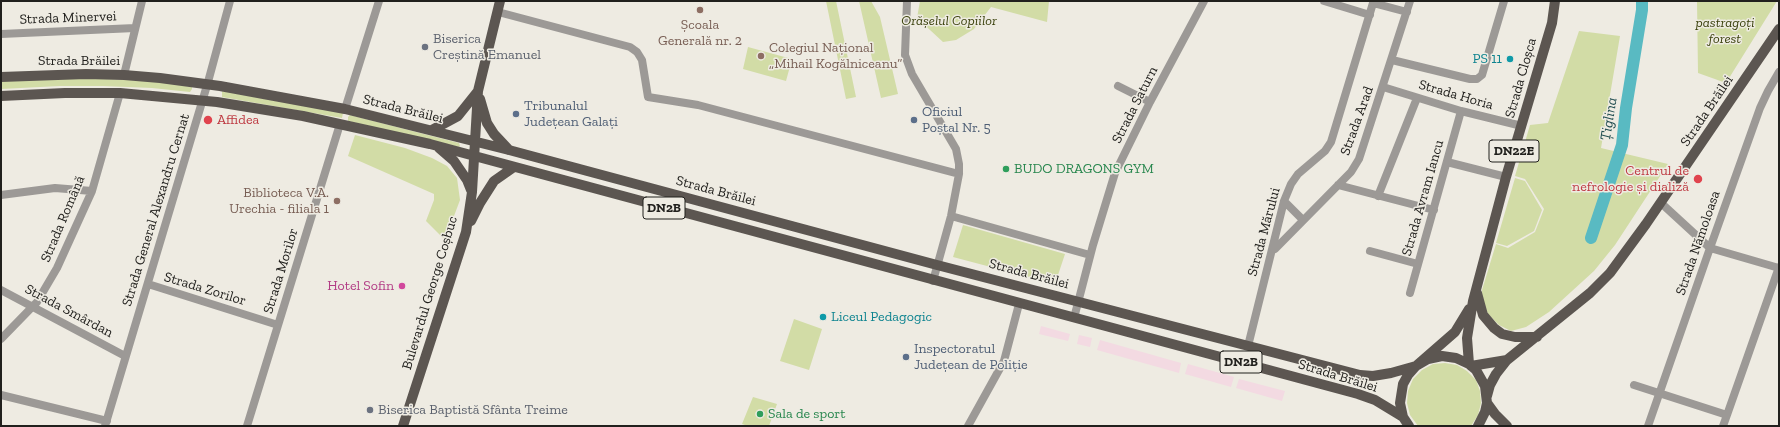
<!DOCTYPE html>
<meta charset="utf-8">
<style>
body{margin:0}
#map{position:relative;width:1780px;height:427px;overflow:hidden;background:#eeebe2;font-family:"Zilla Slab",serif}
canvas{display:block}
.frame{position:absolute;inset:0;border:2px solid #21201d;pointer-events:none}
</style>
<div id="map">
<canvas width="1780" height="427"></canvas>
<div class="frame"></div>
</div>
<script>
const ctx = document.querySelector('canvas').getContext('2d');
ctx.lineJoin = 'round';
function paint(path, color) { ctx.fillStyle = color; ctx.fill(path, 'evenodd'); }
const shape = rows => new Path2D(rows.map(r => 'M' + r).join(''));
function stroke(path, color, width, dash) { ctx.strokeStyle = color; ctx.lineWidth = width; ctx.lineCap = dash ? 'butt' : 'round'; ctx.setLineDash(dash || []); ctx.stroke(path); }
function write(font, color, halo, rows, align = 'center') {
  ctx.font = font + ' "Zilla Slab",serif'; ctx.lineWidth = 3; ctx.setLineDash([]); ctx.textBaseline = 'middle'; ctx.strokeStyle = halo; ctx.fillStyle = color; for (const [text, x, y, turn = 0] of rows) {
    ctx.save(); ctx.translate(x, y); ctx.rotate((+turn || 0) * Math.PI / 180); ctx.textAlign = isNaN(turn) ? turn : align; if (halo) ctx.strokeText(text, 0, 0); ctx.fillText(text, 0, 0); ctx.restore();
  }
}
paint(shape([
 [1041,326,1070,334,1068,341,1039,334],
 [1079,335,1092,338,1090,347,1077,344],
 [1100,340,1181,363,1179,373,1097,350],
 [1188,364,1234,377,1231,387,1185,374],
 [1239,379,1285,391,1282,401,1236,388]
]), '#f3dae2');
paint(shape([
 [826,1,836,1,856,97,846,99],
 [859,1,871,1,880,17,898,94,881,98],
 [920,1,1049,1,1047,22,991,7,974,29,956,40,943,42,917,18],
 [1697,1,1777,1,1726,83,1698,73],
 [1579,31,1620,36,1601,148,1668,164,1615,245,1594,271,1549,312,1526,327,1511,331,1499,325,1488,314,1482,300,1482,290,1496,244,1508,248,1535,232,1544,209,1525,179,1515,176,1530,125,1548,123],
 [748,47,792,59,786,81,743,69],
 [82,78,154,81,192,87,192,89,190,92,152,88,103,86,60,86,1,89,1,81],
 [222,91,343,113,342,118,222,97],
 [350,115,459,143,460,146,459,147,348,121,348,117],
 [355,135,405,148,432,158,447,166,457,178,460,200,445,240,426,221,434,200,434,194,348,156],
 [1515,178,1525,181,1542,210,1534,231,1507,246,1496,243],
 [963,225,1065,254,1055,284,953,257],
 [794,319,822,329,809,370,780,361],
 [1445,363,1457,365,1467,371,1476,380,1480,391,1481,403,1478,415,1471,426,1418,426,1410,415,1407,403,1408,391,1413,379,1422,370,1433,364],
 [753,397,777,404,769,426,748,426,742,424]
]), '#d2dca6');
stroke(shape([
 [1591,238,1622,145,1626,108,1642,10,1642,1]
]), '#59bac2', 12);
stroke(shape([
 [907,1,905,55,912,74,956,149,959,164,959,174,951,216,933,281],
 [1324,1,1370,15],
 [498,12,630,47,637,52,642,60,648,97,698,105,959,174],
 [1,34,135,28],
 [1392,60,1470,79,1477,79,1482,75,1504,1],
 [124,75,142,1],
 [1118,86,1150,102],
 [1383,87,1461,111,1522,126],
 [345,109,379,1],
 [1447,162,1506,177],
 [1338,185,1434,210],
 [1,195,55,188,92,191],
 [1378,196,1417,98],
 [1284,201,1303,220],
 [1661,203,1710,248,1779,268],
 [951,216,1090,255],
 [1275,249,1351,172,1359,159,1410,1],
 [1370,251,1418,264],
 [148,284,278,325],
 [1,290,125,356],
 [1410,293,1461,111],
 [1074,318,1093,245,1115,173,1150,102,1204,1],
 [1,339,37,302,57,268,92,191,120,93],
 [1248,346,1284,201,1291,184,1298,174,1325,151,1331,142,1373,3,1407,12],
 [1634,385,1727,415,1723,426],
 [1,395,107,421],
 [1727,415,1779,267],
 [105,426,208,82,230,1],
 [247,426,340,124],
 [968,426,1004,361,1019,304],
 [1648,426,1710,248,1760,108,1768,91,1779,72]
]), '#9c9996', 8);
stroke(shape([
 [1,77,86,74,124,75,160,78,220,86,345,109,509,150,937,265,1360,375,1373,376,1391,373,1416,366,1428,359,1442,356,1456,358,1469,364,1476,370,1485,386,1487,403,1485,412,1478,426],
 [1,96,65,93,120,93,217,102,303,116,430,144,1358,394,1375,400,1403,417],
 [480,99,487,123,494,134,509,150],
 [432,130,458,116,478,91],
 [439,148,454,161,467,180,471,190],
 [471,221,480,203,494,181,514,167],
 [1477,293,1483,315,1494,328,1502,334,1515,337,1537,337],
 [1469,364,1467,338,1473,301,1506,177,1552,23,1555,1],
 [1471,366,1507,360],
 [1487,396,1490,385,1496,374,1507,360,1590,293,1610,273,1646,224,1779,29],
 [1487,403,1495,414,1507,426],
 [403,426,466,232,472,192,478,91,500,1],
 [1409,426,1403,417,1400,403,1403,384,1408,375,1416,366,1455,332,1469,309]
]), '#5c5651', 10);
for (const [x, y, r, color] of [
 [700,10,4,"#8d6e63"],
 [425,47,4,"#6b7280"],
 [761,56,4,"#8d6e63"],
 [1510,59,4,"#0f9aa8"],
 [516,114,4,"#5c6f8a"],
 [208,120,5,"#e0444e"],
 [914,120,4,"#5c6f8a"],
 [1006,169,4,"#2e9e5b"],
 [1698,179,5,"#e0444e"],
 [337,201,4,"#8d6e63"],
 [402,286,4,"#d1479c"],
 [823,317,4,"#0f9aa8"],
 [906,357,4,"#5c6f8a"],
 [370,410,4,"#6b7280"],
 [760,414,4,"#2e9e5b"]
]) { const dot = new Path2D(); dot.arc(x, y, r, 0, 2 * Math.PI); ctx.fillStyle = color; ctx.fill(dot); stroke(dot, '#eeebe2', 1.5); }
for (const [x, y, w] of [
 [1514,151,50],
 [664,208,42],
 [1241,362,42]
]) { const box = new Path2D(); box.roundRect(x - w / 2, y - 11, w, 22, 3); ctx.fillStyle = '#eeebe2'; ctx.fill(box); stroke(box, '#21201d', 1); }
write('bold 13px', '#21201d', null, [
 ["DN22E",1514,151],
 ["DN2B",664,208],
 ["DN2B",1241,362]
]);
write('14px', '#21201d', '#eeebe2', [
 ["Strada Minervei",68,18,-2],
 ["Strada Brăilei",79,61],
 ["Strada Cloșca",1521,78,-74],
 ["Strada Horia",1456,95,16],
 ["Strada Saturn",1135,105,-63],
 ["Strada Brăilei",403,109,14],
 ["Strada Brăilei",1707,111,-56],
 ["Strada Arad",1357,121,-70],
 ["Strada Brăilei",716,191,15],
 ["Strada Avram Iancu",1423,198,-74],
 ["Strada General Alexandru Cernat",156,210,-73],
 ["Strada Română",63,219,-67],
 ["Strada Mărului",1264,232,-75],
 ["Strada Nămoloasa",1698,243,-71],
 ["Strada Morilor",281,271,-73],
 ["Strada Brăilei",1029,274,15],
 ["Strada Zorilor",205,289,17],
 ["Bulevardul George Coșbuc",430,293,-73],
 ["Strada Smârdan",69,311,28],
 ["Strada Brăilei",1338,376,17]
]);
write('italic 14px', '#3b420d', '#eeebe2', [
 ["Orășelul Copiilor",949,21],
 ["pastragoți",1725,23],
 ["forest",1725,39]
]);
write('14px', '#785e54', '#eeebe2', [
 ["Școala",700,25],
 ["Generală nr. 2",700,41],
 ["Colegiul Național",769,48,"left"],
 ["„Mihail Kogălniceanu”",769,64,"left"],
 ["Biblioteca V.A.",329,193,"right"],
 ["Urechia - filiala 1",329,209,"right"]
]);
write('14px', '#5b616d', '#eeebe2', [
 ["Biserica",433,39],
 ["Creștină Emanuel",433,55],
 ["Biserica Baptistă Sfânta Treime",378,410]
], 'left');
write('14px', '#0d838f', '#eeebe2', [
 ["PS 11",1502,59],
 ["Liceul Pedagogic",831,317,"left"]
], 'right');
write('14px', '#4e5e75', '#eeebe2', [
 ["Tribunalul",524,106],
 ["Județean Galați",524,122],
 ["Oficiul",922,112],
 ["Poștal Nr. 5",922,128],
 ["Inspectoratul",914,349],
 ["Județean de Poliție",914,365]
], 'left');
write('14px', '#be3a42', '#eeebe2', [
 ["Affidea",217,120],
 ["Centrul de",1689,171,"right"],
 ["nefrologie și dializă",1689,187,"right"]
], 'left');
write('14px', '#27864d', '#eeebe2', [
 ["BUDO DRAGONS GYM",1014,169],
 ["Sala de sport",768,414]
], 'left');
write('14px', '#b23c85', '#eeebe2', [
 ["Hotel Sofin",394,286]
], 'right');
write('italic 15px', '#214d50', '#eeebe2', [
 ["Țiglina",1609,119,-81]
]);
</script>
